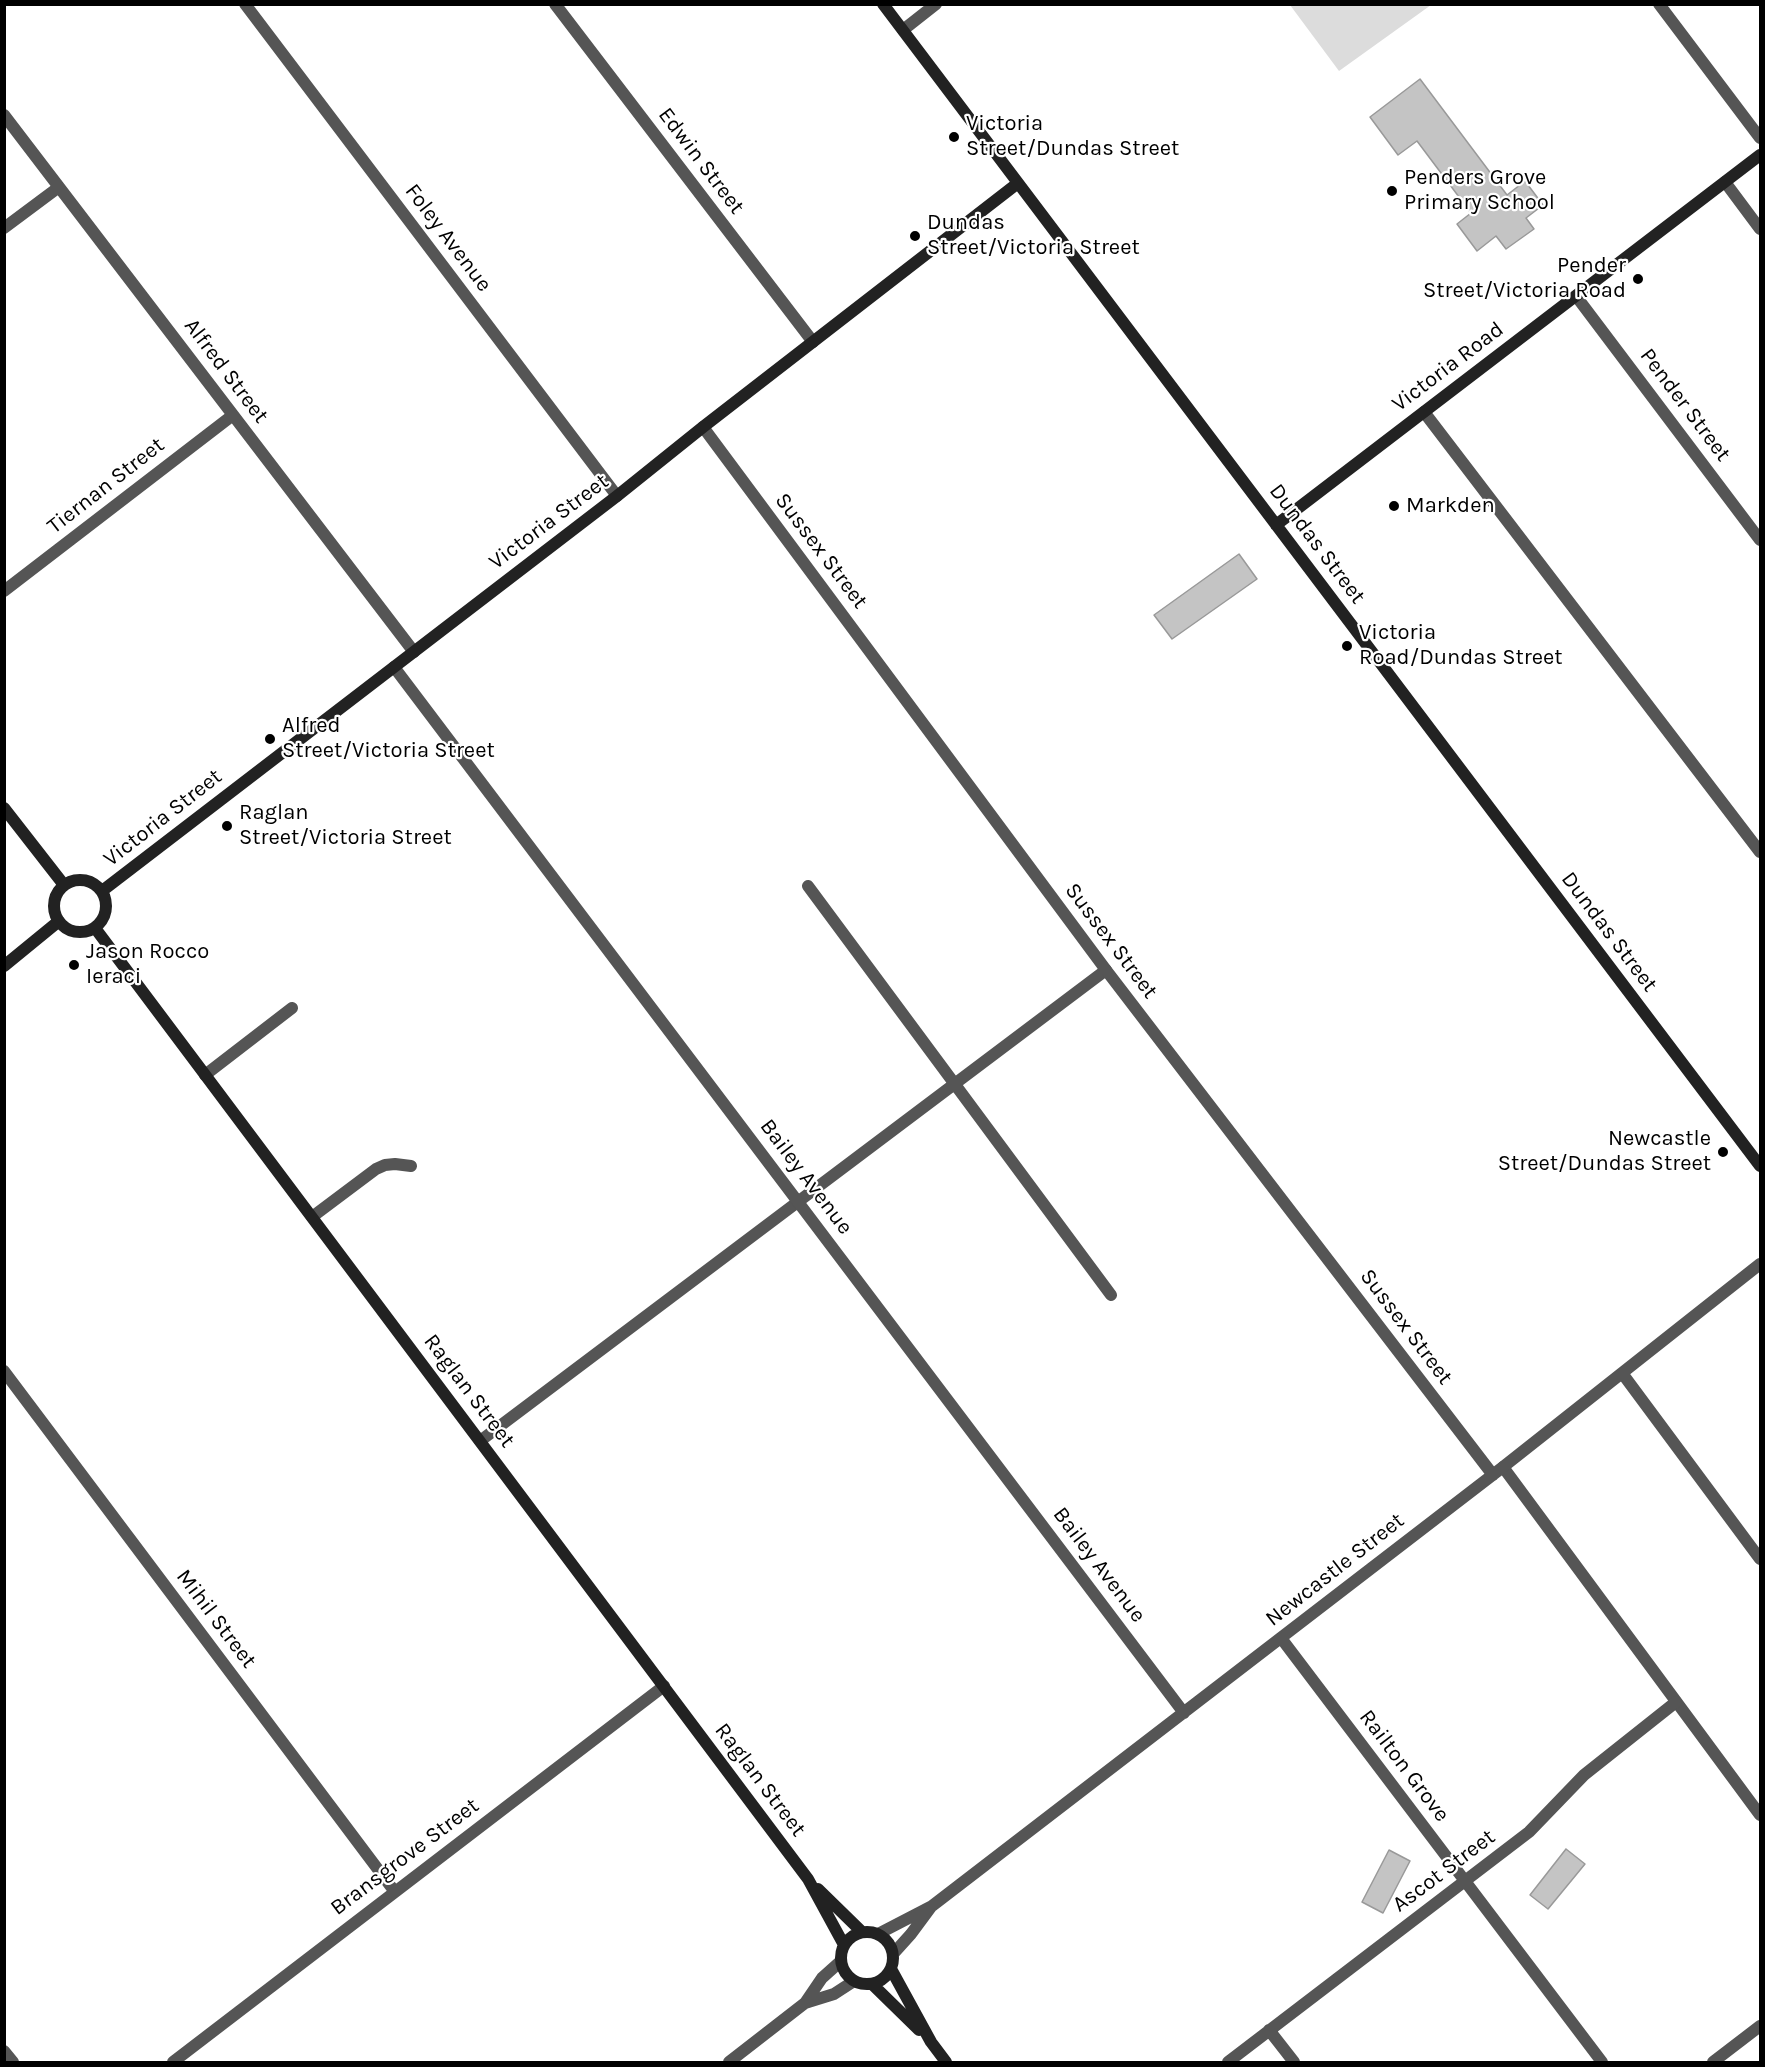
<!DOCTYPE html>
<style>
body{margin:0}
#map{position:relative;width:1765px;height:2067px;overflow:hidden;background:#fff;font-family:Karla,sans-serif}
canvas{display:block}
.frame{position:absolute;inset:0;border:6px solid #000;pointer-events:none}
</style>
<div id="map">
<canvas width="1765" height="2067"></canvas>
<div class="frame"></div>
</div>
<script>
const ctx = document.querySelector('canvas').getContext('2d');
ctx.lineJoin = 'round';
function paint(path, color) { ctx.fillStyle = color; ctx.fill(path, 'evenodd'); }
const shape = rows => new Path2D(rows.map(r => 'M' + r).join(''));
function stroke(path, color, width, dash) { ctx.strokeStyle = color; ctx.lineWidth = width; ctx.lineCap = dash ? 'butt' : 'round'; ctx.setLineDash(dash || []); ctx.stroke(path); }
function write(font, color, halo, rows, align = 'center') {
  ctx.font = font + ' Karla,sans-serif'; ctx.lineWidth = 4.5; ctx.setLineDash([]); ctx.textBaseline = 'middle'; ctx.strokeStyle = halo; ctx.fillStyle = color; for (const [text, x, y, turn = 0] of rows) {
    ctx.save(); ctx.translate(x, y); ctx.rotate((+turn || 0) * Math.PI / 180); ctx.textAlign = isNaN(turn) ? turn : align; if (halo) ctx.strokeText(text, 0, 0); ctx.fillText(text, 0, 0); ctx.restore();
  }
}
paint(shape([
 [1290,5,1431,5,1339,71]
]), '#dcdcdc');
const building = shape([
 [1420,79,1507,195,1525,181,1543,205,1526,218,1534,229,1506,249,1496,236,1477,251,1457,224,1471,213,1417,141,1398,155,1370,117,1420,79],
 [1239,554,1257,579,1172,639,1154,615,1239,554],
 [1566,1849,1585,1864,1548,1909,1530,1895,1566,1849],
 [1389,1850,1410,1861,1383,1913,1362,1902,1389,1850]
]);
paint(building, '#c4c4c4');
stroke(building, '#999', 1.5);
stroke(shape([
 [1725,182,1760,229],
 [1424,412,1760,852],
 [808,886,1111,1295],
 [480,1441,1106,970],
 [1503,1467,1760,1815]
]), '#555', 12);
stroke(shape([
 [245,4,617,496],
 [555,4,813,342],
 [1659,4,1760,138],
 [903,30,936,4],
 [4,115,414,652],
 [4,228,59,187],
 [1576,296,1760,540],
 [703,427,1106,970,1493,1475],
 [4,591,233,415],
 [394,667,1184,1713],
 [205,1075,292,1008],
 [312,1217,376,1169,385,1165,395,1164,411,1166],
 [4,1371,395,1892],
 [1622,1373,1760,1559],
 [1281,1638,1602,2062],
 [878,1934,932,1906,1503,1467,1760,1264],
 [893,1954,911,1934,931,1907],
 [805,2003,834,1994,854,1981],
 [1269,2030,1294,2062],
 [4,2051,13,2062],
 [173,2062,664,1686],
 [729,2062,805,2003,822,1978,841,1961],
 [1228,2062,1529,1832,1584,1775,1676,1702],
 [1713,2062,1760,2026]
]), '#555', 12);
stroke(shape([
 [883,4,1760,1166],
 [1276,525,1760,155],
 [4,808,64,885],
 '54 906a26 26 0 1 1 52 0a26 26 0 1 1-52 0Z',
 [102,891,617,496,703,427,1018,183],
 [95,928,808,1879,844,1945],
 [4,966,59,921],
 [818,1889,862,1932],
 '841 1958a26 26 0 1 1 52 0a26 26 0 1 1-52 0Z',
 [891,1969,931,2042,946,2062],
 [872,1984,919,2030]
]), '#222', 12);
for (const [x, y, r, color] of [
 [954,137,6,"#000"],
 [1392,191,6,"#000"],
 [915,236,6,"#000"],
 [1638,279,6,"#000"],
 [1394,506,6,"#000"],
 [1347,646,6,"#000"],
 [270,739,6,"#000"],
 [227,826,6,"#000"],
 [74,965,6,"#000"],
 [1723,1152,6,"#000"]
]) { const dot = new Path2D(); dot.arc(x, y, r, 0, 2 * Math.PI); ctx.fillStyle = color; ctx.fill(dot); stroke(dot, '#fff', 2); }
write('22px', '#000', '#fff', [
 ["Victoria",966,124],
 ["Street/Dundas Street",966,149],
 ["Penders Grove",1404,178],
 ["Primary School",1404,203],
 ["Dundas",927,223],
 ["Street/Victoria Street",927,248],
 ["Pender",1626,266,"right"],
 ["Street/Victoria Road",1626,291,"right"],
 ["Markden",1406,506],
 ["Victoria",1359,633],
 ["Road/Dundas Street",1359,658],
 ["Alfred",282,726],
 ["Street/Victoria Street",282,751],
 ["Raglan",239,813],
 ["Street/Victoria Street",239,838],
 ["Jason Rocco",86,952],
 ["Ieraci",86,977],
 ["Newcastle",1711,1139,"right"],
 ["Street/Dundas Street",1711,1164,"right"]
], 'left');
write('22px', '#000', '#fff', [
 ["Edwin Street",701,161,53],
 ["Foley Avenue",448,238,53],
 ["Victoria Road",1448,367,-37],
 ["Alfred Street",226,371,53],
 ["Pender Street",1685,405,53],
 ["Tiernan Street",106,486,-38],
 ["Victoria Street",549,522,-37],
 ["Dundas Street",1317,544,53],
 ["Sussex Street",821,551,53],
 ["Victoria Street",163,818,-38],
 ["Dundas Street",1609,932,53],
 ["Sussex Street",1111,941,53],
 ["Bailey Avenue",806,1177,53],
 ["Sussex Street",1406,1327,53],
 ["Raglan Street",469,1391,53],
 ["Bailey Avenue",1099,1565,53],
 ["Newcastle Street",1335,1570,-38],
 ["Mihil Street",216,1619,53],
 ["Railton Grove",1404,1766,53],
 ["Raglan Street",760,1780,53],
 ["Bransgrove Street",405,1857,-37],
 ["Ascot Street",1444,1871,-37]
]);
</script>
